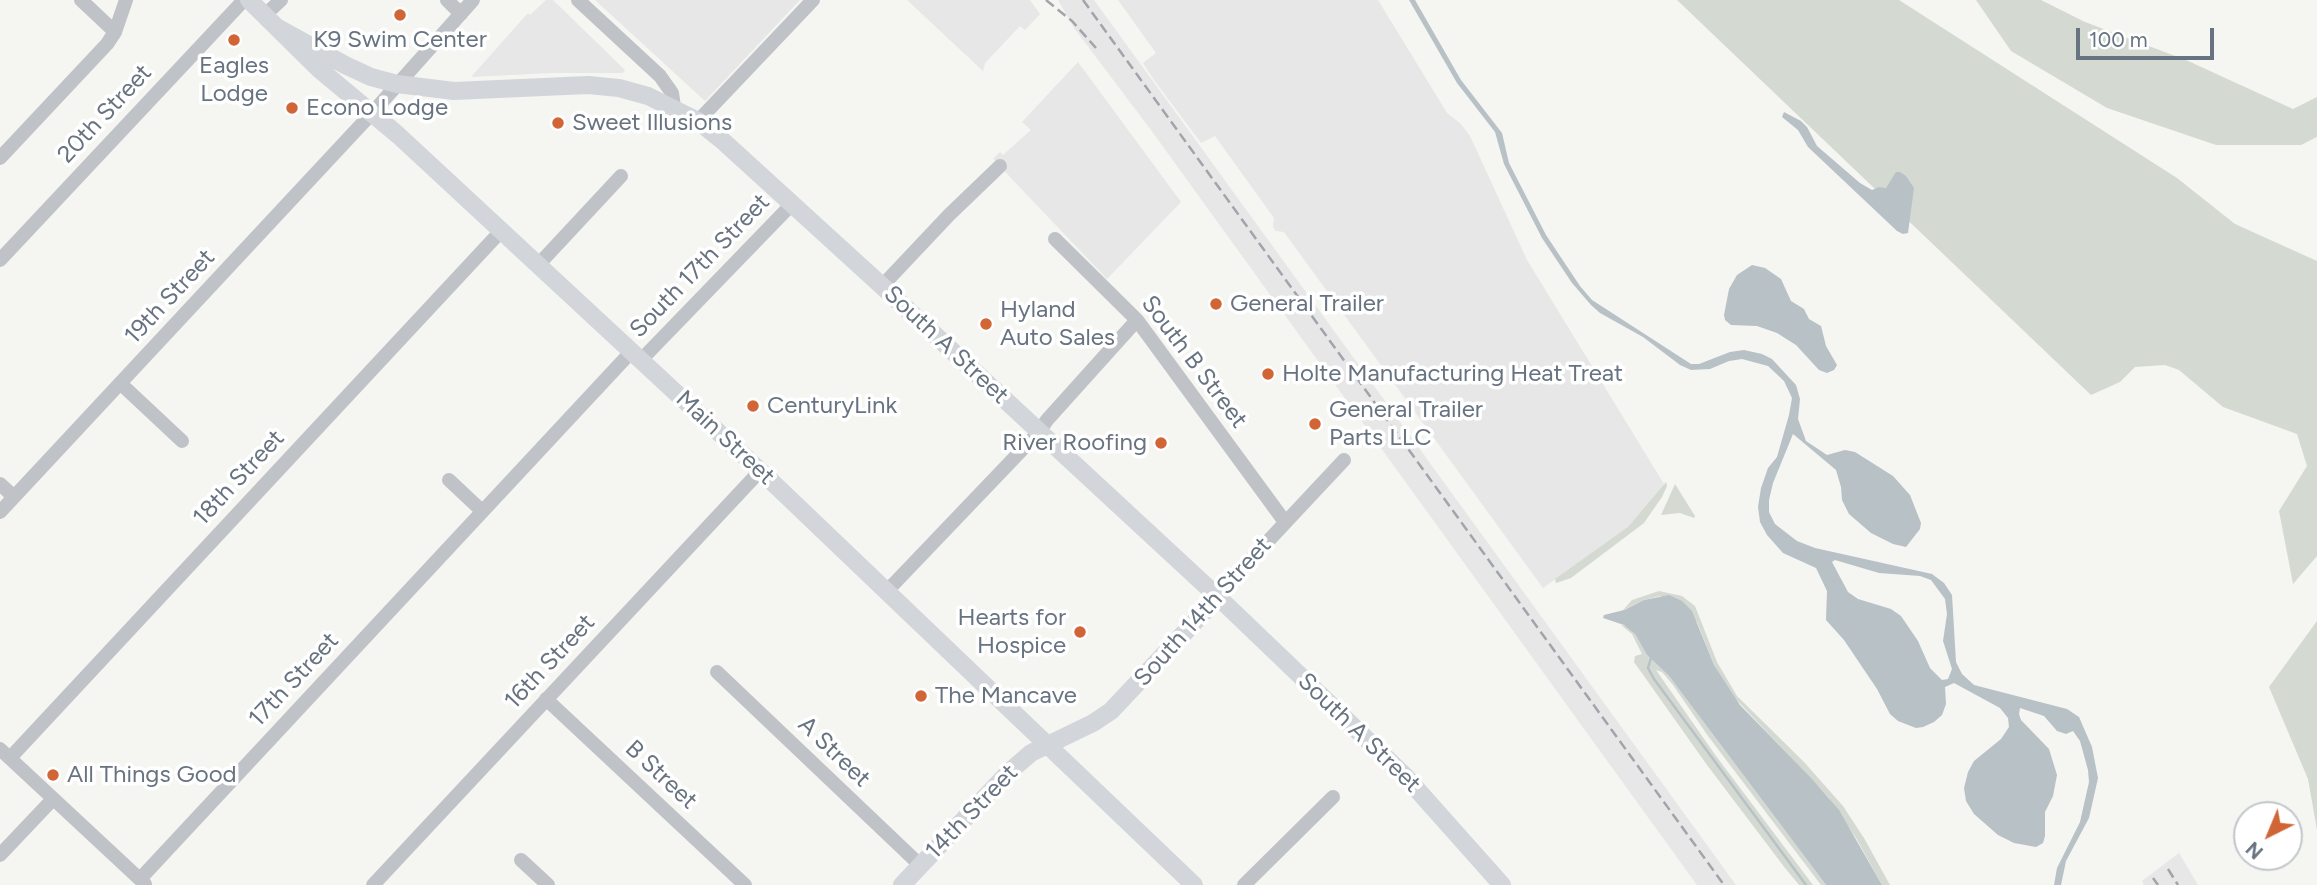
<!DOCTYPE html>
<style>
body{margin:0}
#map{position:relative;width:2317px;height:885px;overflow:hidden;background:#f5f5f2;font-family:Figtree,sans-serif}
canvas{display:block}
.north{position:absolute;left:2233px;top:801px;width:70px;height:70px;box-sizing:border-box;background:#fff;border:2px solid #c2c7cc;border-radius:50%;rotate:223deg;font-size:19px;font-weight:700;line-height:28px;text-align:center;color:#677380}
.north::after{content:'';display:block;margin:auto;width:24px;height:32px;background:#d16536;clip-path:polygon(50% 0,100% 100%,50% 72%,0 100%)}
.scale{position:absolute;left:2076px;top:28px;width:138px;height:32px;box-sizing:border-box;border:4px solid #677380;border-top:0;padding-left:9px;font-size:21px;line-height:24px;white-space:nowrap;color:#677380;-webkit-text-stroke:5px #fff;paint-order:stroke}
</style>
<div id="map">
<canvas width="2317" height="885"></canvas>
<div class="north">N</div>
<div class="scale">100 m</div>
</div>
<script>
const ctx = document.querySelector('canvas').getContext('2d');
ctx.lineJoin = 'round';
function paint(path, color) { ctx.fillStyle = color; ctx.fill(path, 'evenodd'); }
const shape = rows => new Path2D(rows.map(r => 'M' + r).join(''));
function stroke(path, color, width, dash) { ctx.strokeStyle = color; ctx.lineWidth = width; ctx.lineCap = dash ? 'butt' : 'round'; ctx.setLineDash(dash || []); ctx.stroke(path); }
function write(font, color, halo, rows, align = 'center') {
  ctx.font = font + ' Figtree,sans-serif'; ctx.lineWidth = 7; ctx.setLineDash([]); ctx.textBaseline = 'middle'; ctx.strokeStyle = halo; ctx.fillStyle = color; for (const [text, x, y, turn = 0] of rows) {
    ctx.save(); ctx.translate(x, y); ctx.rotate((+turn || 0) * Math.PI / 180); ctx.textAlign = isNaN(turn) ? turn : align; if (halo) ctx.strokeText(text, 0, 0); ctx.fillText(text, 0, 0); ctx.restore();
  }
}
paint(shape([
 [546,0,553,0,625,70,623,73,552,73,471,77,528,13,530,15],
 [595,0,800,0,705,101],
 [907,0,1030,0,1040,14,1025,30,1020,26,985,63,983,71],
 [1058,0,1094,0,1736,885,1697,885,1151,130,1074,28],
 [1118,0,1378,0,1447,113,1461,124,1470,136,1527,260,1664,484,1644,511,1629,526,1543,588,1284,232,1276,231,1273,227,1274,218,1215,136,1201,143,1154,80,1143,63,1156,53],
 [1078,62,1181,202,1107,279,993,159,1000,152,1003,155,1031,130,1022,122],
 [2179,853,2198,885,2144,885,2142,881]
]), '#e6e7e6');
paint(shape([
 [1677,0,1899,0,2177,178,2235,224,2317,261,2317,556,2293,584,2279,511,2307,466,2297,434,2223,407,2179,370,2165,365,2135,367,2120,382,2091,395],
 [1976,0,2041,0,2085,22,2186,60,2293,109,2317,97,2317,137,2301,145,2216,145,2107,108,2011,51],
 [1666,482,1667,486,1662,497,1644,523,1571,578,1556,583,1555,579,1629,526],
 [1675,484,1695,516,1694,518,1680,513,1661,515],
 [1659,591,1682,596,1695,606,1717,662,1737,696,1804,762,1843,806,1864,838,1890,885,1882,885,1856,838,1828,797,1731,694,1714,665,1697,622,1660,596,1644,600,1623,610,1632,600],
 [2317,621,2317,830,2308,779,2269,687],
 [1621,625,1627,626,1635,634,1647,655,1669,676,1826,885,1821,885,1708,736,1673,685,1662,672,1656,670,1716,756,1813,885,1799,885,1785,868,1707,765,1634,662,1635,656,1642,654,1632,634]
]), '#d4dad2');
paint(shape([
 [1409,0,1415,0,1461,80,1502,133,1509,163,1546,235,1580,286,1592,300,1691,364,1699,364,1730,352,1744,350,1762,354,1772,359,1796,385,1800,399,1798,419,1806,441,1827,455,1845,450,1855,452,1893,476,1910,495,1921,523,1920,529,1906,547,1893,544,1871,533,1849,514,1842,500,1841,487,1836,470,1793,434,1773,483,1769,500,1769,512,1775,524,1797,541,1815,548,1932,574,1944,583,1952,595,1956,662,1962,674,1974,685,2067,709,2079,717,2092,747,2098,778,2089,818,2066,861,2061,885,2054,885,2057,868,2080,822,2089,782,2088,770,2080,741,2073,731,2066,734,2057,731,2044,716,2020,708,2019,714,2021,720,2049,749,2057,775,2053,796,2045,812,2045,836,2043,843,2036,847,2014,843,1998,835,1974,814,1966,801,1964,788,1968,772,1974,761,2001,739,2009,727,2008,718,2000,708,1954,683,1945,687,1946,704,1942,715,1934,722,1923,727,1916,728,1898,721,1890,714,1877,689,1844,640,1826,620,1827,591,1816,568,1783,553,1767,535,1760,522,1758,507,1761,488,1768,468,1777,457,1789,415,1792,398,1784,381,1768,366,1742,359,1729,361,1710,369,1691,370,1680,365,1643,337,1600,313,1591,305,1572,283,1542,238,1504,164,1495,132,1457,83],
 [1835,560,1879,573,1920,576,1931,580,1945,599,1947,614,1943,641,1952,669,1948,679,1942,680,1930,668,1918,641,1901,616,1891,609,1858,599,1848,592,1832,562],
 [1784,112,1801,121,1807,127,1817,146,1860,183,1872,190,1879,187,1886,188,1896,172,1900,172,1906,176,1914,188,1908,233,1903,234,1897,231,1808,147,1798,130,1782,117],
 [1752,265,1765,268,1781,279,1791,301,1804,309,1809,319,1821,326,1826,346,1837,365,1834,370,1827,373,1819,370,1796,345,1777,333,1757,326,1731,325,1725,320,1724,315,1729,289,1737,275],
 [1669,595,1682,601,1692,611,1714,665,1740,705,1812,779,1839,810,1882,885,1826,885,1669,676,1647,655,1635,634,1624,625,1603,618,1604,615,1624,610,1644,600]
]), '#b8c1c6');
stroke(shape([
 [1651,658,1648,668,1654,679,1806,885]
]), '#b8c1c6', 2.5);
stroke(shape([
 [81,0,115,32],
 [447,0,461,14],
 [578,0,660,76,672,93,674,107],
 [265,15,281,0],
 [698,121,813,0],
 [0,158,107,44,115,32,126,0],
 [1055,239,1137,320,1285,522],
 [0,260,244,0],
 [539,264,621,176],
 [882,286,949,215,1000,166],
 [641,360,792,204],
 [120,383,182,441],
 [449,480,482,511],
 [0,484,14,497],
 [0,512,373,112,473,0],
 [887,591,1039,432,1047,420,1137,320],
 [1218,597,1226,586,1344,460],
 [717,672,920,865],
 [546,699,745,885],
 [0,749,145,884],
 [10,758,502,230],
 [0,855,53,799],
 [521,860,548,885],
 [140,879,632,351],
 [373,885,760,471],
 [1244,885,1333,797]
]), '#bfc2c6', 14);
stroke(shape([
 [249,0,319,69,398,135,770,480,1194,885],
 [278,28,345,65,371,77,397,84,454,91,588,85,619,88,648,96,698,121,724,142,882,286,1218,597,1405,776,1502,885],
 [902,885,1009,772,1031,753,1093,723,1111,711,1218,597]
]), '#d2d6da', 18);
stroke(shape([
 [1046,0,1072,21,1096,48],
 [1083,0,1724,885],
 [2168,869,2178,885],
 [2153,878,2158,885]
]), '#a1a5ab', 2.5, [10, 5]);
for (const [x, y, r, color] of [
 [400,15,7,"#d16536"],
 [234,40,7,"#d16536"],
 [292,108,7,"#d16536"],
 [558,123,7,"#d16536"],
 [1216,304,7,"#d16536"],
 [986,324,7,"#d16536"],
 [1268,374,7,"#d16536"],
 [753,406,7,"#d16536"],
 [1315,424,7,"#d16536"],
 [1161,443,7,"#d16536"],
 [1080,632,7,"#d16536"],
 [921,696,7,"#d16536"],
 [53,775,7,"#d16536"]
]) { const dot = new Path2D(); dot.arc(x, y, r, 0, 2 * Math.PI); ctx.fillStyle = color; ctx.fill(dot); stroke(dot, '#fff', 2.5); }
write('24px', '#677380', '#fff', [
 ["K9 Swim Center",400,40,"center"],
 ["Eagles",234,66,"center"],
 ["Lodge",234,94,"center"],
 ["Econo Lodge",306,108],
 ["Sweet Illusions",572,123],
 ["General Trailer",1230,304],
 ["Hyland",1000,310],
 ["Auto Sales",1000,338],
 ["Holte Manufacturing Heat Treat",1282,374],
 ["CenturyLink",767,406],
 ["General Trailer",1329,410],
 ["Parts LLC",1329,438],
 ["River Roofing",1147,443,"right"],
 ["Hearts for",1066,618,"right"],
 ["Hospice",1066,646,"right"],
 ["The Mancave",935,696],
 ["All Things Good",67,775]
], 'left');
write('24px', '#677380', '#fff', [
 ["20th Street",105,114,-47],
 ["South 17th Street",700,266,-46],
 ["19th Street",170,297,-47],
 ["South A Street",946,345,43],
 ["South B Street",1194,362,53],
 ["Main Street",725,438,43],
 ["18th Street",239,478,-47],
 ["South 14th Street",1203,612,-48],
 ["16th Street",550,662,-47],
 ["17th Street",294,680,-47],
 ["South A Street",1359,733,44],
 ["A Street",834,752,44],
 ["B Street",661,775,43],
 ["14th Street",972,812,-46]
]);
</script>
